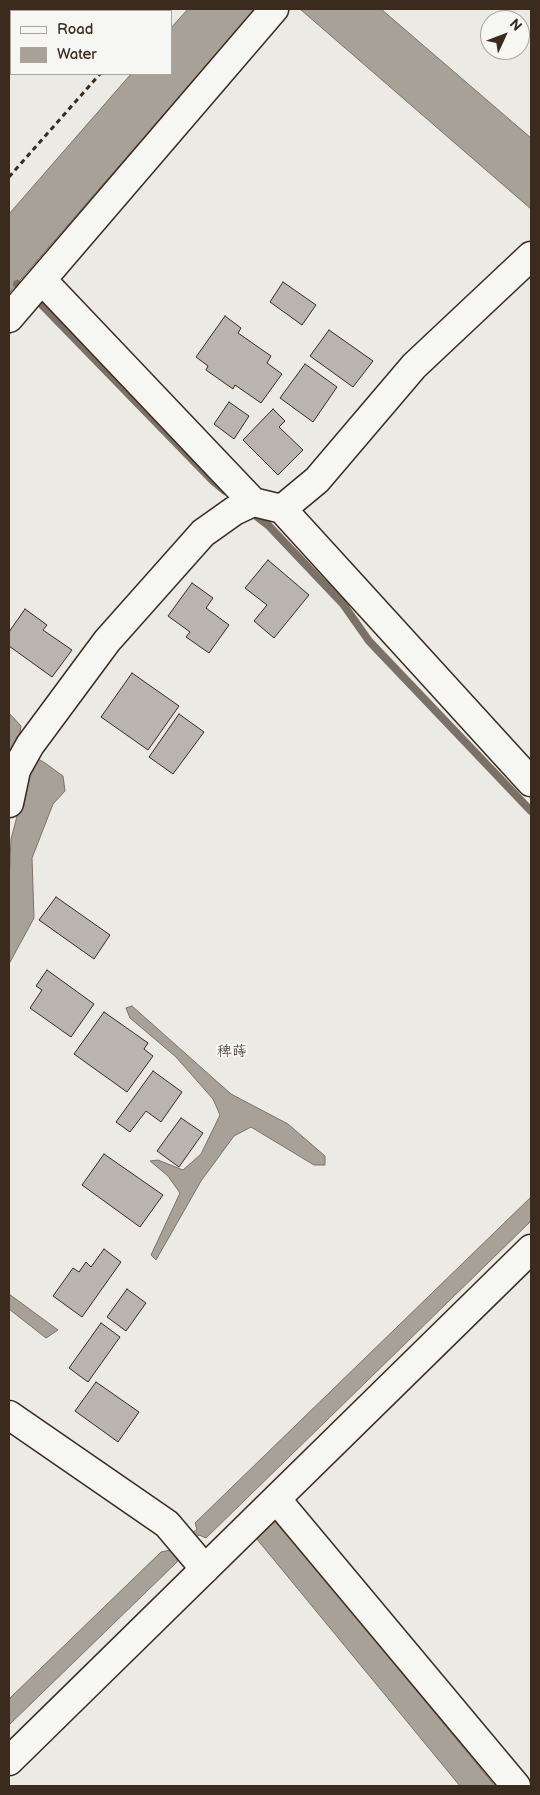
<!DOCTYPE html>
<meta charset="utf-8">
<style>
body{margin:0}
#map{position:relative;width:540px;height:1795px;overflow:hidden;background:#ebeae5;font-family:"Balsamiq Sans",sans-serif}
canvas{display:block}
.frame{position:absolute;inset:0;border:10px solid #3b2a1e;pointer-events:none}
.legend{position:absolute;left:10px;top:10px;width:162px;height:65px;box-sizing:border-box;background:#f6f6f2;border:1px solid #aba49d;margin:0;padding:6px 9px;list-style:none;font-size:15px;color:#3b2a1e}
.legend li{display:flex;align-items:center;gap:10px;height:25px}
.legend b{width:25px;border:1px solid #aba49d}
.north{position:absolute;left:480px;top:10px;width:50px;height:50px;box-sizing:border-box;background:#f6f6f2;border:1px solid #aba49d;border-radius:50%;rotate:47deg;font-size:14px;font-weight:700;line-height:20px;text-align:center;color:#3b2a1e}
.north::after{content:'';display:block;margin:auto;width:18px;height:22px;background:#3b2a1e;clip-path:polygon(50% 0,100% 100%,50% 72%,0 100%)}
</style>
<div id="map">
<canvas width="540" height="1795"></canvas>
<div class="frame"></div>
<ul class="legend">
<li><b style="height:6px;background:#f6f6f2"></b>Road</li>
<li><b style="height:14px;background:#a8a198"></b>Water</li>
</ul>
<div class="north">N</div>
</div>
<script>
const ctx = document.querySelector('canvas').getContext('2d');
ctx.lineJoin = 'round';
function paint(path, color) { ctx.fillStyle = color; ctx.fill(path, 'evenodd'); }
const shape = rows => new Path2D(rows.map(r => 'M' + r).join(''));
function stroke(path, color, width, dash) { ctx.strokeStyle = color; ctx.lineWidth = width; ctx.lineCap = dash ? 'butt' : 'round'; ctx.setLineDash(dash || []); ctx.stroke(path); }
function write(font, color, halo, rows, align = 'center') {
  ctx.font = font + ' "Balsamiq Sans","Klee One",sans-serif'; ctx.lineWidth = 4; ctx.setLineDash([]); ctx.textBaseline = 'middle'; ctx.strokeStyle = halo; ctx.fillStyle = color; for (const [text, x, y, turn = 0] of rows) {
    ctx.save(); ctx.translate(x, y); ctx.rotate((+turn || 0) * Math.PI / 180); ctx.textAlign = isNaN(turn) ? turn : align; if (halo) ctx.strokeText(text, 0, 0); ctx.fillText(text, 0, 0); ctx.restore();
  }
}
const water = shape([
 [188,9,255,9,9,293,9,214,131,74,171,74,171,28,188,9],
 [300,9,381,9,531,138,531,209,300,9],
 [9,713,21,726,18,747,45,763,63,776,65,791,53,804,32,858,34,918,9,964,9,884,11,839,30,767,9,753,9,713],
 [132,1006,231,1094,288,1124,325,1156,325,1165,314,1165,251,1127,234,1136,201,1181,156,1260,151,1255,180,1193,168,1176,150,1161,158,1160,183,1170,201,1154,220,1115,213,1099,176,1057,130,1018,126,1008,132,1006],
 [531,1197,531,1221,206,1538,199,1535,179,1553,177,1562,9,1725,9,1699,161,1552,175,1549,197,1529,195,1523,531,1197],
 [9,1294,58,1330,46,1338,9,1309,9,1294],
 [276,1520,495,1786,460,1786,256,1538,276,1520]
]);
paint(water, '#a8a198');
stroke(water, '#7c7167', 1);
stroke(shape([
 [17,284,41,304,213,481,225,491],
 [251,512,268,525,343,604,369,641,531,811]
]), '#7c7167', 8);
const building = shape([
 [283,282,316,305,302,325,270,302,283,282],
 [225,316,241,328,238,333,271,356,267,363,282,374,261,403,235,385,233,389,206,370,208,366,196,357,225,316],
 [329,330,373,361,353,387,310,356,329,330],
 [305,364,337,387,313,422,280,398,305,364],
 [229,402,249,416,234,439,214,424,229,402],
 [273,409,285,421,279,427,303,450,278,475,243,440,273,409],
 [268,560,309,595,274,638,254,621,267,605,245,588,268,560],
 [192,583,213,598,206,608,229,625,209,653,186,637,190,632,168,616,192,583],
 [25,609,47,625,43,630,72,650,52,677,9,646,9,632,25,609],
 [132,673,179,706,148,750,101,717,132,673],
 [179,714,204,732,173,774,149,757,179,714],
 [56,897,110,935,94,959,39,920,56,897],
 [47,970,94,1004,71,1037,30,1008,42,990,36,986,47,970],
 [104,1012,148,1043,144,1049,153,1056,127,1092,74,1054,104,1012],
 [153,1071,182,1092,161,1122,146,1111,130,1132,116,1122,153,1071],
 [181,1118,203,1133,179,1167,157,1151,181,1118],
 [104,1154,163,1195,140,1227,82,1185,104,1154],
 [104,1249,121,1262,82,1317,53,1296,73,1268,79,1272,86,1262,91,1267,104,1249],
 [127,1289,146,1303,126,1331,107,1317,127,1289],
 [101,1323,120,1337,88,1382,69,1368,101,1323],
 [96,1382,139,1412,118,1442,75,1411,96,1382]
]);
paint(building, '#bab4ae');
stroke(building, '#3b2a1e', 1);
const street = shape([
 [42,280,253,502,282,509,531,782],
 [9,318,274,9],
 [282,509,317,480,414,366,531,256],
 [9,803,16,770,30,745,107,641,203,533,234,511,253,502],
 [9,1415,167,1524,205,1569],
 [277,1500,516,1786],
 [9,1761,531,1249]
]);
stroke(street, '#3b2a1e', 31);
stroke(shape([
 [155,11,157,9],
 [9,177,100,74]
]), '#3b2a1e', 3, [5, 4]);
stroke(street, '#f6f6f2', 28);
write('15px', '#3b2a1e', '#f6f6f2', [
 ["稗蒔",232,1052]
]);
</script>
